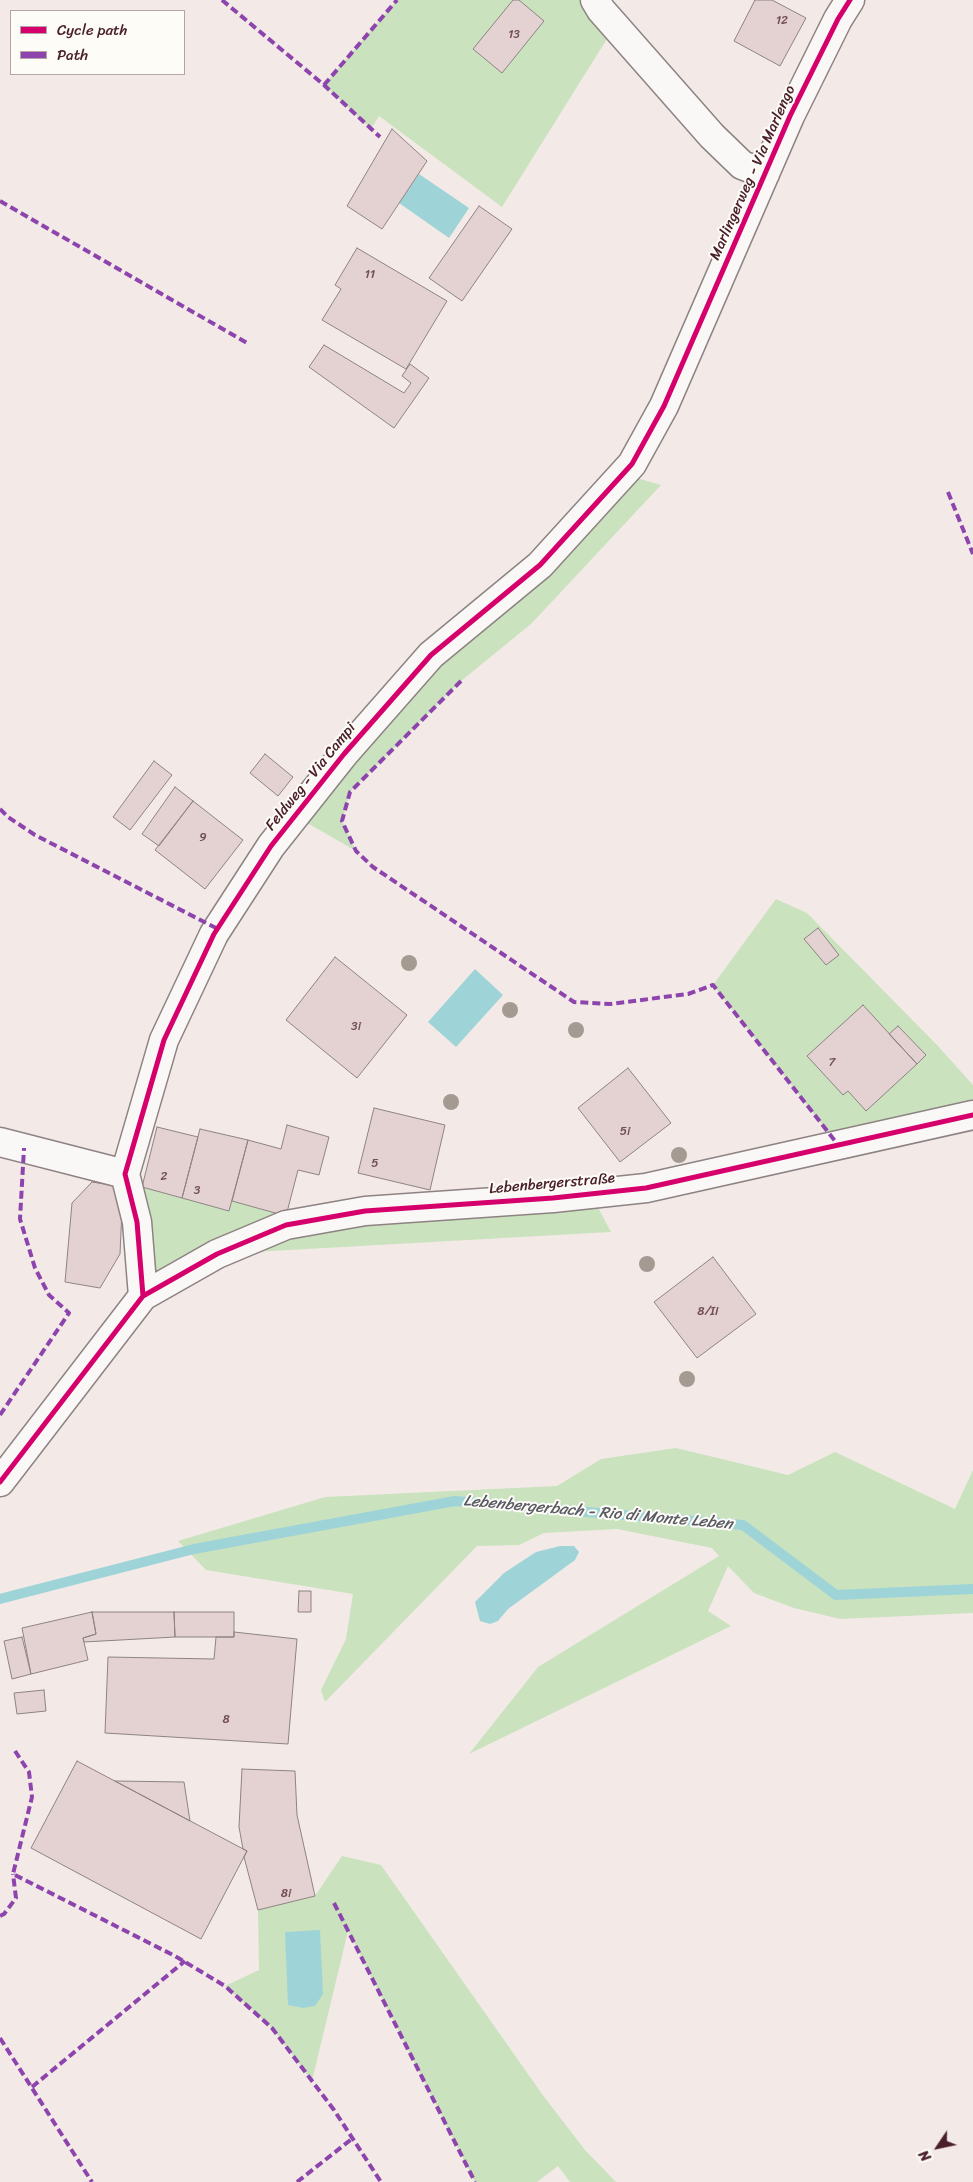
<!DOCTYPE html>
<meta charset="utf-8">
<style>
body{margin:0}
#map{position:relative;width:973px;height:2182px;overflow:hidden;background:#f3eae7;font-family:Sriracha,sans-serif}
canvas{display:block}
.legend{position:absolute;left:10px;top:10px;width:175px;height:65px;box-sizing:border-box;background:#fdfcf7;border:1px solid #b5a4a5;margin:0;padding:6px 9px;list-style:none;font-size:15px;color:#4a1f2b}
.legend li{display:flex;align-items:center;gap:10px;height:25px}
.legend b{width:25px;border:1px solid #b5a4a5}
.north{position:absolute;left:913px;top:2122px;width:50px;height:50px;-webkit-text-stroke:4px #fdfcf7;paint-order:stroke;rotate:236deg;font-size:14px;font-weight:700;line-height:20px;text-align:center;color:#4a1f2b}
.north::after{content:'';display:block;margin:auto;width:18px;height:22px;background:#4a1f2b;clip-path:polygon(50% 0,100% 100%,50% 72%,0 100%)}
</style>
<div id="map">
<canvas width="973" height="2182"></canvas>
<ul class="legend">
<li><b style="height:6px;background:#d6006c"></b>Cycle path</li>
<li><b style="height:6px;background:#8e44ad"></b>Path</li>
</ul>
<div class="north">N</div>
</div>
<script>
const ctx = document.querySelector('canvas').getContext('2d');
ctx.lineJoin = 'round';
function paint(path, color) { ctx.fillStyle = color; ctx.fill(path, 'evenodd'); }
const shape = rows => new Path2D(rows.map(r => 'M' + r).join(''));
function stroke(path, color, width, dash) { ctx.strokeStyle = color; ctx.lineWidth = width; ctx.lineCap = dash ? 'butt' : 'round'; ctx.setLineDash(dash || []); ctx.stroke(path); }
function write(font, color, halo, rows, align = 'center') {
  ctx.font = font + ' Sriracha,sans-serif'; ctx.lineWidth = 4; ctx.setLineDash([]); ctx.textBaseline = 'middle'; ctx.strokeStyle = halo; ctx.fillStyle = color; for (const [text, x, y, turn = 0] of rows) {
    ctx.save(); ctx.translate(x, y); ctx.rotate((+turn || 0) * Math.PI / 180); ctx.textAlign = isNaN(turn) ? turn : align; if (halo) ctx.strokeText(text, 0, 0); ctx.fillText(text, 0, 0); ctx.restore();
  }
}
paint(shape([
 [397,0,595,0,615,26,502,207,379,116,371,129,324,85],
 [623,474,661,485,531,624,461,681,350,792,342,821,356,851,295,816],
 [776,899,807,913,938,1046,973,1085,973,1115,839,1146,713,985],
 [142,1187,229,1211,232,1201,286,1216,591,1194,611,1232,217,1254,143,1296],
 [676,1448,788,1475,835,1452,955,1509,973,1470,973,1613,840,1619,794,1608,754,1593,728,1566,708,1611,731,1626,469,1754,538,1667,719,1556,712,1548,617,1529,544,1533,519,1545,477,1546,325,1702,321,1690,346,1639,353,1594,206,1570,178,1541,325,1497,557,1486,601,1459],
 [342,1856,381,1865,542,2094,585,2150,616,2182,570,2182,558,2166,537,2182,475,2182,348,1931,312,2081,272,2028,225,1986,259,1970,258,1910,315,1896]
]), '#cae2be');
paint(shape([
 [419,174,469,208,449,238,399,203],
 [475,969,503,995,456,1047,428,1022],
 [560,1546,574,1546,579,1552,575,1560,508,1609,498,1621,490,1624,480,1621,475,1602,504,1573,536,1552],
 [320,1930,323,1994,315,2006,303,2008,288,2005,285,1932]
]), '#9ed4d8');
stroke(shape([
 [0,1599,194,1549,455,1501,743,1525,836,1595,973,1589]
]), '#9ed4d8', 10);
const building = shape([
 [513,0,519,0,544,21,502,73,473,49,513,0],
 [755,0,772,0,806,18,780,66,734,41,755,0],
 [392,129,427,161,382,229,347,206,392,129],
 [479,206,512,229,462,301,429,278,479,206],
 [357,248,447,301,406,369,322,320,341,289,335,285,357,248],
 [324,345,404,393,411,383,402,376,410,364,429,378,394,428,309,367,324,345],
 [265,754,293,777,278,796,250,773,265,754],
 [154,761,172,775,130,830,113,817,154,761],
 [175,787,193,801,159,846,142,834,175,787],
 [193,801,243,840,205,889,155,850,193,801],
 [818,928,839,955,826,965,804,939,818,928],
 [335,957,407,1015,357,1078,286,1020,335,957],
 [863,1005,917,1064,866,1111,848,1091,843,1095,807,1056,863,1005],
 [898,1026,926,1055,917,1064,889,1034,898,1026],
 [628,1068,671,1123,620,1162,578,1108,628,1068],
 [374,1108,445,1125,430,1190,358,1173,374,1108],
 [287,1125,329,1137,319,1175,298,1170,286,1216,232,1201,248,1140,281,1149,287,1125],
 [157,1127,198,1137,182,1198,142,1187,157,1127],
 [200,1129,248,1140,229,1211,182,1198,200,1129],
 [92,1182,123,1187,120,1254,100,1288,65,1282,72,1203,92,1182],
 [713,1257,756,1314,697,1358,654,1302,713,1257],
 [299,1591,311,1591,311,1612,298,1612,299,1591],
 [92,1612,96,1634,83,1638,88,1660,31,1674,22,1628,92,1612],
 [92,1612,174,1612,175,1637,84,1642,83,1638,96,1634,92,1612],
 [174,1612,234,1612,234,1637,175,1637,174,1612],
 [234,1632,297,1639,288,1744,105,1733,108,1657,214,1659,216,1637,234,1637,234,1632],
 [22,1637,31,1674,12,1679,4,1641,22,1637],
 [44,1690,46,1711,17,1714,14,1693,44,1690],
 [77,1761,247,1851,201,1939,31,1848,77,1761],
 [242,1769,295,1771,297,1815,315,1896,258,1910,244,1857,247,1851,243,1849,239,1827,242,1769],
 [115,1781,184,1782,190,1821,115,1781]
]);
paint(building, '#e3d2d1');
stroke(building, '#8e8283', 1);
const minor = shape([
 [595,0,601,10,712,136,742,165,765,174],
 [0,1142,125,1174],
 [143,1296,137,1222,125,1174,164,1040,214,934,271,846,344,754,431,655,540,565,632,464,664,406,790,116,838,19,850,0],
 [0,1482,143,1296,217,1254,286,1225,365,1211,553,1198,646,1188,973,1115]
]);
stroke(minor, '#8e8283', 31);
stroke(minor, '#faf8f6', 28);
stroke(shape([
 [222,0,324,85,380,137],
 [324,85,397,0],
 [0,201,247,343],
 [948,492,973,554],
 [461,681,350,792,342,821,356,851,373,867,574,1002,610,1004,688,994,713,985,839,1146],
 [0,809,8,817,35,835,218,929],
 [0,1415,69,1313,49,1295,35,1268,20,1219,24,1148],
 [15,1751,29,1772,32,1797,13,1874,175,1956,225,1986,272,2028,334,2110,381,2182],
 [334,1903,475,2182],
 [0,1916,4,1914,16,1898,13,1874],
 [0,2038,92,2182],
 [32,2087,185,1961],
 [297,2182,353,2138]
]), '#8e44ad', 4, [8, 4]);
stroke(shape([
 [143,1296,137,1222,125,1174,164,1040,214,934,271,846,344,754,431,655,540,565,632,464,664,406,790,116,838,19,850,0],
 [0,1482,143,1296,217,1254,286,1225,365,1211,553,1198,646,1188,973,1115]
]), '#d6006c', 5);
ctx.fillStyle = '#a59a92';
for (const [x, y] of [
 [409,963],
 [510,1010],
 [576,1030],
 [451,1102],
 [679,1155],
 [647,1264],
 [687,1379]
]) { ctx.beginPath(); ctx.arc(x, y, 8, 0, 2 * Math.PI); ctx.fill(); }
write('12px', '#714d55', null, [
 ["12",782,21],
 ["13",514,35],
 ["11",370,275],
 ["9",203,838],
 ["3i",356,1027],
 ["7",832,1063],
 ["5i",625,1132],
 ["5",375,1164],
 ["2",164,1177],
 ["3",197,1191],
 ["8/II",708,1312],
 ["8",226,1720],
 ["8i",286,1894]
]);
write('15px', '#4a1f2b', '#fdfcf7', [
 ["Marlingerweg - Via Marlengo",753,173,-66],
 ["Feldweg - Via Campi",311,777,-51],
 ["Lebenbergerstraße",552,1184,-5]
]);
write('italic 16px', '#5b5b65', '#fdfcf7', [
 ["Lebenbergerbach - Rio di Monte Leben",598,1513,5]
]);
</script>
